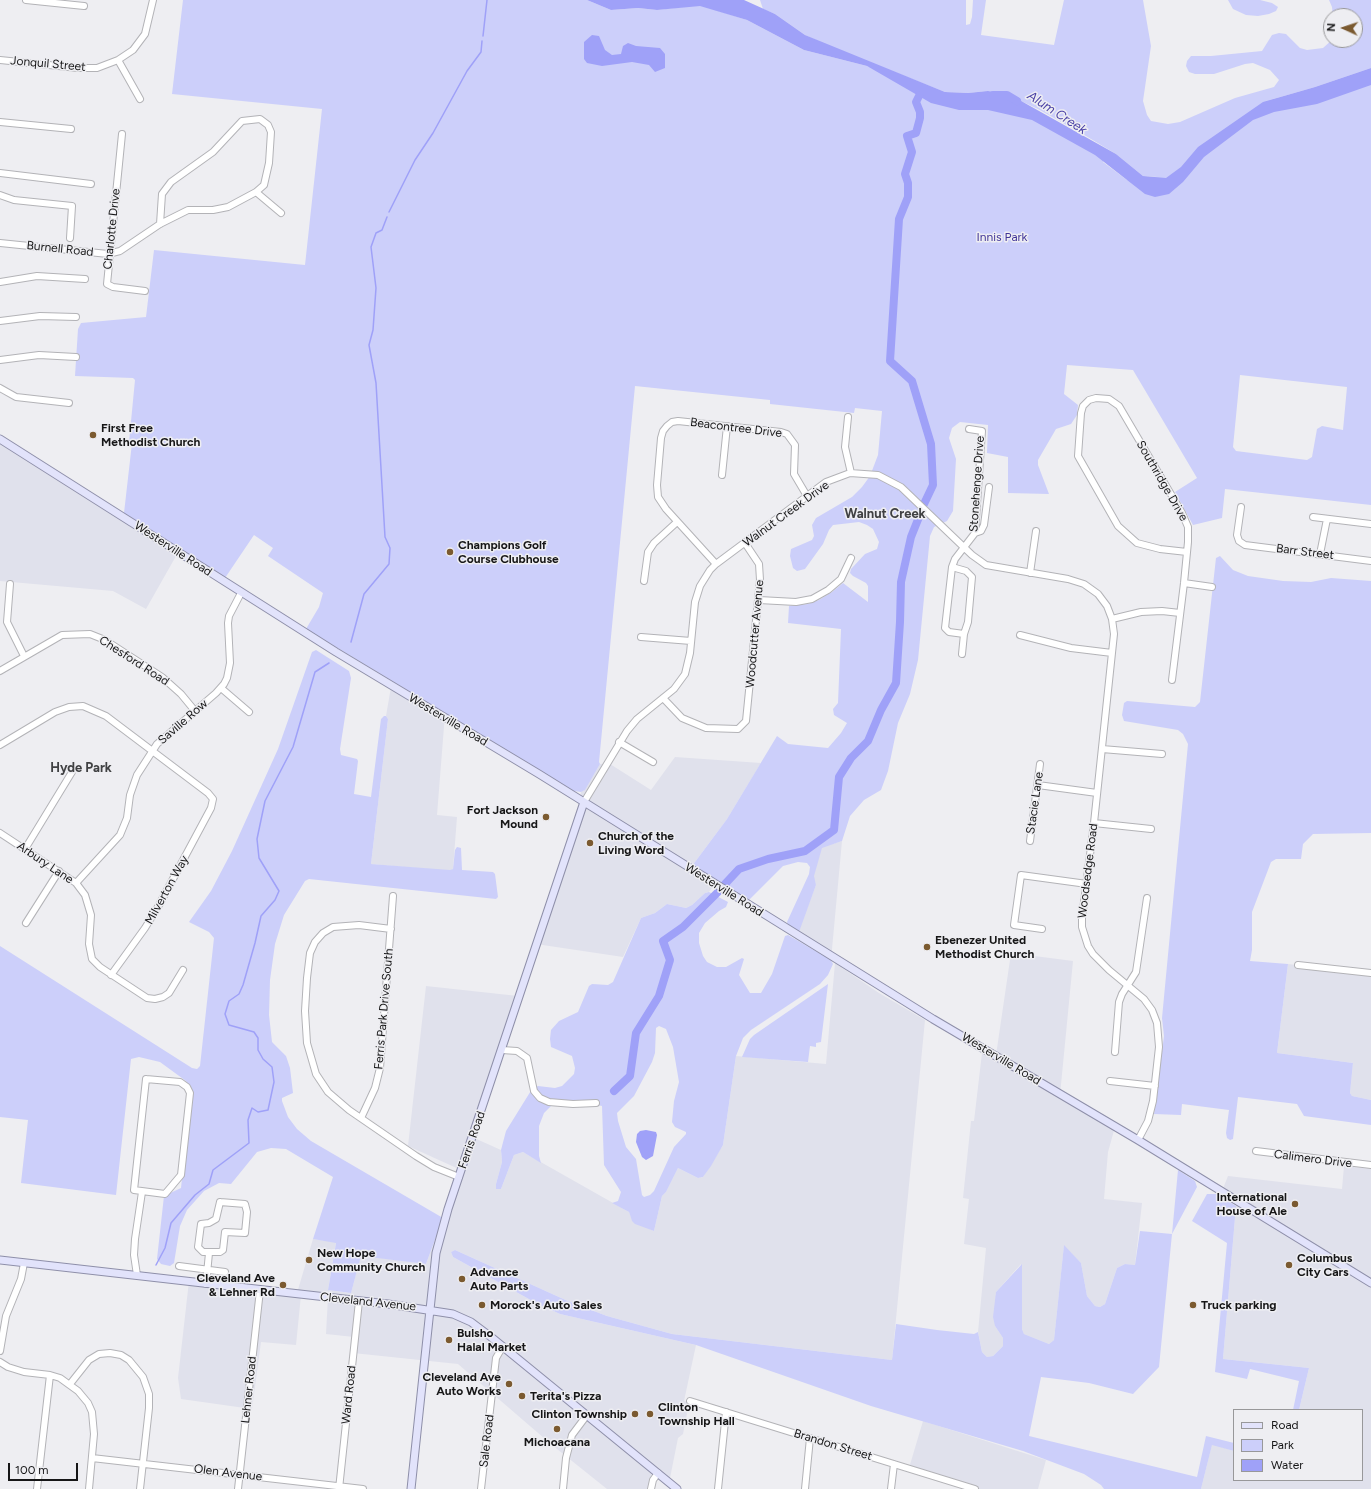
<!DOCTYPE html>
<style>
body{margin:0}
#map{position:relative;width:1371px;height:1489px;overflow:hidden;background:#eeeef2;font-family:Figtree,sans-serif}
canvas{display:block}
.legend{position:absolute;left:1233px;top:1409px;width:130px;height:72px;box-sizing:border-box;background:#eeeef2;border:1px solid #98989a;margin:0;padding:5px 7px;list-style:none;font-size:12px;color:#161617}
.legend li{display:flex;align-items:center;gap:8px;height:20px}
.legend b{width:20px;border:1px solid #98989a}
.north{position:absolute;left:1323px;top:8px;width:40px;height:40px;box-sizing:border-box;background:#eeeef2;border:1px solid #98989a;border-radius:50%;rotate:273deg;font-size:11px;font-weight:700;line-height:16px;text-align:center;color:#161617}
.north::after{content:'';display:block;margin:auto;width:14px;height:18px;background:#7b5a30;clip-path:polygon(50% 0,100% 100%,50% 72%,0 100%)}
.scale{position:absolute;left:8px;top:1463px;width:70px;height:18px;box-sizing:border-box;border:2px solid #161617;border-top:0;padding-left:5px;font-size:12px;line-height:14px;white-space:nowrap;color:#161617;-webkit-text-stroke:3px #eeeef2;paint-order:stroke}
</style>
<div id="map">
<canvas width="1371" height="1489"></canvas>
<ul class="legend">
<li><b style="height:5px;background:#e2e3fb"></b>Road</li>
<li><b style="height:11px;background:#cccffa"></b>Park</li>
<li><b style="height:11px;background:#9fa1f8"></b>Water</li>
</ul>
<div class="north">N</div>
<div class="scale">100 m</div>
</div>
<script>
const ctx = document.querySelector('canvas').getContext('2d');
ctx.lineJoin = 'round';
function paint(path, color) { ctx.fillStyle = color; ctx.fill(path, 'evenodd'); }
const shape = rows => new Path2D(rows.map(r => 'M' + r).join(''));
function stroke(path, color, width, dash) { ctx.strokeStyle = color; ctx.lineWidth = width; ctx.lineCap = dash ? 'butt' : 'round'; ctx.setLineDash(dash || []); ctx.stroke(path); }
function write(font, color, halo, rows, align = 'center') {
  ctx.font = font + ' Figtree,sans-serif'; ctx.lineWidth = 3; ctx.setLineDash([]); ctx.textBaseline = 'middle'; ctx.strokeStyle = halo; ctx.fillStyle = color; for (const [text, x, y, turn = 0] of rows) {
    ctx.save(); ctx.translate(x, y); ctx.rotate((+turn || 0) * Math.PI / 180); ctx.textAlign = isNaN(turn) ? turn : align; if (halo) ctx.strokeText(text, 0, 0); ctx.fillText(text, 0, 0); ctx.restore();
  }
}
paint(shape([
 [0,437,180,549,146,609,113,591,0,581],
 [392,681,445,714,437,815,457,817,453,869,450,871,371,864,388,719,386,716],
 [675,757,761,763,727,819,692,866,717,881,709,892,705,893,692,905,686,908,667,904,655,913,641,918,623,957,536,944,578,813,581,792,585,789,600,764,610,764,651,790],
 [842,841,831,960,795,939,816,885,813,876,822,847],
 [1011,953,1073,961,1060,1095,1115,1127,1108,1152,1104,1199,1142,1203,1135,1265,1125,1264,1117,1268,1105,1304,1100,1307,1095,1306,1087,1296,1081,1263,1064,1246,1054,1340,1049,1344,1024,1334,1022,1329,1021,1264,996,1292,995,1326,1003,1338,1003,1346,993,1356,987,1357,982,1352,978,1332,986,1248,964,1244,969,1199,963,1198,971,1121,974,1121,982,1053,995,1062],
 [835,963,879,993,925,1020,892,1360,672,1334,607,1316,570,1302,455,1250,451,1252,453,1257,536,1303,560,1314,696,1345,684,1401,689,1403,683,1434,678,1438,669,1483,652,1472,649,1489,607,1489,552,1445,458,1364,353,1353,354,1337,326,1334,328,1297,301,1295,296,1345,261,1342,252,1409,181,1399,178,1378,189,1281,247,1284,297,1293,313,1239,336,1242,328,1290,351,1293,361,1255,426,1264,461,1170,408,1146,426,986,518,996,472,1137,501,1150,502,1162,496,1184,501,1189,514,1155,523,1152,629,1212,632,1220,654,1231,662,1196,666,1192,678,1168,698,1178,703,1177,723,1145,736,1056,826,1064],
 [1288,964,1371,973,1371,1100,1352,1096,1350,1093,1353,1063,1277,1053],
 [1344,1166,1371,1169,1371,1489,1201,1489,1212,1444,1234,1451,1234,1480,1362,1480,1362,1410,1299,1410,1309,1368,1223,1359,1236,1206,1220,1196,1228,1176,1342,1189],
 [923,1421,1046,1460,1038,1489,974,1489,909,1468]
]), '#e0e1ec');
paint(shape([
 [183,0,587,0,611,10,638,8,657,10,700,5,747,20,804,50,867,66,953,96,988,91,968,93,945,92,831,47,805,35,775,14,763,9,760,0,966,0,966,25,970,24,972,17,973,0,986,0,981,35,1054,45,1064,0,1143,0,1151,46,1143,101,1147,115,1151,121,1168,124,1180,122,1235,98,1274,87,1279,80,1270,70,1253,63,1245,64,1214,74,1195,74,1189,72,1186,66,1187,61,1191,56,1211,56,1262,51,1272,35,1279,33,1286,34,1300,48,1307,50,1323,48,1332,40,1355,40,1355,16,1333,16,1332,7,1329,0,1371,0,1371,68,1315,87,1263,102,1371,74,1371,505,1225,489,1222,518,1193,525,1175,492,1197,478,1133,370,1067,365,1064,394,1078,405,1077,415,1071,424,1056,429,1038,460,1038,465,1049,494,1008,493,1008,457,987,453,988,425,960,422,952,428,949,438,956,459,953,511,947,521,934,527,930,536,918,660,910,694,898,723,888,771,881,790,864,800,850,816,842,841,822,848,814,876,816,885,799,932,788,925,787,922,809,874,810,867,807,863,798,862,783,866,749,900,692,866,727,819,777,736,788,744,828,748,841,733,847,723,834,715,833,709,838,703,841,629,788,623,789,606,808,604,819,600,832,592,843,583,868,602,868,586,866,583,853,576,850,573,851,569,865,554,877,549,879,542,873,529,867,525,859,522,833,525,829,530,823,544,805,569,797,571,793,568,790,556,791,549,812,540,814,536,812,525,816,518,852,497,862,487,870,476,878,455,882,411,855,408,854,413,770,404,770,400,635,386,599,762,600,764,585,790,581,792,574,791,306,629,319,607,323,593,268,556,273,548,254,535,225,578,124,513,132,443,129,442,135,380,133,378,75,376,78,329,81,323,146,317,154,250,305,265,322,109,172,94],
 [1010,96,1038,109,1086,136,1116,154,1143,176,1157,177,1127,180,1103,162,1104,158],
 [1240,375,1347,387,1343,430,1322,426,1317,429,1312,457,1307,460,1236,451,1233,447],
 [1228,0,1260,0,1272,3,1278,7,1276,11,1269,14,1258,16,1246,15,1233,9],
 [1220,556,1233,570,1248,576,1283,581,1311,582,1331,578,1371,581,1371,833,1313,834,1303,844,1301,859,1276,859,1271,862,1252,912,1252,950,1250,961,1288,964,1277,1053,1353,1063,1350,1093,1352,1096,1371,1100,1371,1125,1304,1116,1297,1104,1238,1097,1233,1139,1230,1140,1227,1138,1226,1133,1229,1110,1182,1104,1181,1115,1154,1114,1164,1036,1162,1018,1188,744,1183,734,1178,730,1124,721,1122,715,1124,703,1127,701,1195,707,1200,702,1216,558],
 [316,650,349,671,351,678,340,749,341,755,357,759,358,761,354,794,371,797,381,719,384,716,386,716,388,719,371,864,450,870,453,869,455,850,457,847,461,848,462,870,493,872,495,874,498,897,496,899,309,879,305,881,284,915,275,944,270,980,269,1015,272,1042,286,1056,290,1068,293,1093,282,1098,282,1101,288,1117,297,1129,311,1141,443,1218,426,1264,361,1256,351,1293,328,1290,336,1243,313,1239,333,1177,286,1149,271,1148,257,1152,231,1184,219,1183,204,1191,187,1210,180,1226,174,1263,170,1266,161,1264,157,1259,164,1196,181,1188,191,1091,186,1081,160,1062,139,1057,131,1059,116,1195,21,1183,28,1120,0,1117,0,946,192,1068,197,1069,200,1066,214,938,209,932,189,922,211,891,232,851,278,749,312,652],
 [709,892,728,902,726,907,719,911,705,923,699,933,699,943,703,956,707,962,717,967,726,967,742,958,744,959,739,975,750,993,761,993,772,974,785,936,788,935,831,960,833,964,828,975,820,984,751,1030,743,1038,736,1056,723,1145,711,1166,703,1177,698,1178,678,1168,666,1192,662,1196,654,1231,635,1224,632,1221,629,1212,612,1203,618,1201,621,1192,604,1165,602,1106,592,1104,553,1104,544,1113,539,1126,539,1156,541,1163,523,1152,514,1155,501,1189,496,1189,496,1184,502,1162,501,1150,506,1131,532,1089,538,1086,555,1088,562,1086,574,1074,575,1068,572,1056,551,1047,550,1039,551,1030,559,1021,578,1012,589,986,592,984,608,985,613,982,641,918,655,913,667,904,686,908,692,905,705,893],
 [659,1026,666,1029,673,1047,679,1082,674,1101,672,1122,675,1127,686,1132,686,1134,674,1147,654,1191,650,1195,644,1197,642,1195,636,1159,626,1147,618,1121,617,1113,634,1096,652,1062,655,1053,656,1028],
 [828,984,821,1042,816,1043,816,1047,810,1046,808,1062,742,1057,750,1039,754,1035],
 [1178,1170,1195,1181,1197,1187,1172,1234,1159,1367,1133,1394,1089,1383,1041,1377,1029,1436,1197,1477,1206,1436,1234,1443,1234,1451,1212,1445,1201,1489,1104,1489,1101,1485,1084,1474,1023,1451,871,1406,696,1345,560,1314,536,1303,453,1257,451,1252,455,1250,570,1302,607,1316,672,1334,892,1360,896,1324,937,1330,974,1334,978,1332,982,1352,987,1357,993,1356,1003,1346,1003,1338,995,1326,993,1317,996,1292,1022,1264,1022,1329,1024,1334,1049,1344,1054,1340,1064,1245,1081,1263,1087,1296,1095,1306,1100,1307,1105,1304,1117,1268,1125,1264,1135,1265,1140,1231,1172,1234],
 [1207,1194,1216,1194,1236,1206,1223,1359,1309,1368,1299,1410,1293,1410,1299,1381,1250,1369,1247,1379,1215,1372,1227,1243,1192,1221]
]), '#cccffa');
paint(shape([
 [587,0,744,0,775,14,805,35,945,92,968,93,988,91,1014,97,1116,154,1143,176,1166,178,1181,167,1198,147,1263,102,1315,87,1371,68,1371,85,1317,104,1274,112,1253,120,1204,157,1183,182,1169,194,1155,197,1145,194,1095,155,1032,120,988,110,959,110,931,103,867,66,804,50,747,20,700,6,657,10,638,8,611,10],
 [592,35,599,36,605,50,612,55,621,54,623,46,628,43,636,46,660,48,665,54,665,68,655,72,649,65,632,62,602,66,587,63,584,59,584,42],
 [646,1130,656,1132,657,1135,653,1156,646,1160,642,1157,636,1142,637,1134,640,1131]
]), '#9fa1f8');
stroke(shape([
 [483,36,487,0],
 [389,212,415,160,433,133,467,71,481,52,482,41],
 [351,642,364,594,389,564,390,548,385,537,376,383,369,345,373,330,376,288,371,247,376,233,382,230,387,217],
 [156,1265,165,1248,171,1223,195,1195,209,1184,213,1170,249,1143,248,1120,252,1108,258,1112,268,1110,274,1082,272,1067,263,1059,258,1050,258,1038,254,1032,229,1025,225,1014,229,1001,239,994,243,985,255,943,261,916,275,900,279,891,259,858,257,839,265,801,293,747,315,672,329,663]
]), '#9fa1f8', 1.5);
stroke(shape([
 [993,95,1007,95,1017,101],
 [919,96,916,102,920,112,920,118,916,133,907,136,912,152,905,174,908,183,908,197,899,219,890,361,912,381,931,444,933,485,924,504],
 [725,884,739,869,768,859,805,851,834,830,839,777,851,758,868,741,881,710,896,683,900,622,901,582,911,537,921,512],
 [614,1091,630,1076,636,1033,659,996,670,960,663,941,683,927,718,892]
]), '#9fa1f8', 8);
const minor = shape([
 [26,0,84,6],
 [0,60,78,68,97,68,118,60,133,50,145,34,153,0],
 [118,60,140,99],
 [0,122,71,129],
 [122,134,107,284,113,287,145,291],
 [0,173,91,184],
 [256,192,281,213],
 [0,195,14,200,72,206,70,238],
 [0,243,108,254,120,251,160,224,188,210,213,210,228,207,256,192,264,185,269,163,271,132,268,125,260,119,242,121,213,152,171,182,162,194,160,224],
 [0,282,37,276,85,279],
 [0,321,40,316,76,317],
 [0,360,39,355,76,357],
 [0,388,16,397,69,403],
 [848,417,845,447,851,473],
 [722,475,727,426],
 [1241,507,1237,535,1239,541,1245,545,1371,561],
 [1313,517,1371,524],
 [975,533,981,531,984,525,989,487],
 [1320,554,1327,519],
 [716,564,666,509,658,497,657,485,661,438,663,431,667,426,672,422,678,421,781,432,787,434,795,445,794,474,807,496],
 [952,567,966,571,972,577,968,622,964,634,962,654],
 [1030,573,1036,531],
 [644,581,648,552,654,543,677,522],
 [1184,583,1212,587],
 [10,584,7,622,24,656],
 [759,600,796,602,812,599,828,590,841,579,851,558],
 [1112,619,1141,612,1162,611,1180,613],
 [964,634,949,632,945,628,952,567,955,559,975,533,982,431,969,429],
 [1020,635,1071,648,1112,653],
 [641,637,691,641],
 [0,671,62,635,90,634,105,640,162,677,181,694,195,711],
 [1172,680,1184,583,1188,542,1188,527,1182,513,1119,406,1109,399,1096,398,1089,400,1083,406,1081,413,1078,456,1118,526,1137,543,1160,549,1187,552],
 [221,688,249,712],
 [663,698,682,718,706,728,738,729,746,721,760,580,759,564,745,543],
 [619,742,653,762],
 [0,745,55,712,69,707,83,706,106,716,208,793,213,799,211,808,159,905,145,928,111,975],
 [1102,749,1162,754],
 [1038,785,1097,793],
 [584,802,627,731,637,719,674,689,685,674,690,653,695,602,700,586,710,570,716,564,826,482,850,473,878,475,901,487,972,555,986,565,1068,579,1084,584,1098,594,1107,606,1112,619,1114,634,1094,823,1082,918,1082,927,1088,946,1093,954,1109,970,1144,999,1152,1010,1157,1023,1159,1047,1153,1101,1148,1121,1138,1140],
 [1094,823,1151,829],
 [0,833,76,883,85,895,91,915,89,944,92,959,100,967,147,998,155,999,163,997,169,993,183,970],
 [1030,841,1040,764],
 [25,849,72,772],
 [76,883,120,835,127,818,130,795,137,775,157,744,216,693,224,684,227,678,230,663,228,623,229,616,241,593],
 [26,923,59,871],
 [391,929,359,925,333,927,323,933,315,942,310,953,307,978,305,1011,307,1043,316,1074,328,1092,349,1110,416,1156,434,1167,459,1177],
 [1042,929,1014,925,1021,875,1087,884],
 [1298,965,1371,973],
 [502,1050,517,1051,527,1058,534,1091,540,1098,549,1102,573,1104,596,1103],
 [1115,1052,1119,1002,1122,994,1136,972,1147,898],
 [146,1079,180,1082,187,1087,190,1093,181,1175,165,1194,134,1190,146,1079],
 [1110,1081,1155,1086],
 [361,1118,375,1088,380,1068,393,896],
 [1256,1151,1371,1165],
 [220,1202,245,1204,247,1212,245,1233,225,1232,223,1250,220,1252,203,1252,198,1247,201,1224,209,1223,216,1219,220,1202],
 [179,1266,225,1272],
 [137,1275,134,1255,135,1239,142,1192],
 [206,1284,209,1253],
 [0,1351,6,1316,21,1279,24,1263],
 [0,1362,8,1367,24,1372,50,1375,60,1378,78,1391,88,1403,92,1412,94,1434,89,1489],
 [70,1384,89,1360,99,1354,110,1353,121,1355,129,1360,143,1377,149,1394,149,1408,140,1489],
 [690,1401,975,1489],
 [92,1458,363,1489],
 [37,1489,50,1375],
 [238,1489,260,1290],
 [339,1489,359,1301],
 [481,1489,496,1358,503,1346],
 [563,1489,566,1458,572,1435,587,1415],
 [651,1489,653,1480,658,1473],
 [718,1489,726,1412],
 [805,1489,810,1438],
 [891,1489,894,1464]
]);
const major = shape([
 [0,439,336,652,539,774,933,1019,1138,1140,1371,1283],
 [0,1260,388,1304,453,1314,471,1322,491,1337,677,1489],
 [411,1489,436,1253,448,1209,584,802]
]);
stroke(minor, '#b3b3b7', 8);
stroke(major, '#8e8fa9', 9);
stroke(minor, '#fff', 6);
stroke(major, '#e2e3fb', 7);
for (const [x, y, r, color] of [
 [93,435,4,"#7b5a30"],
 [450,552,4,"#7b5a30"],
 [546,817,4,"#7b5a30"],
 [590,843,4,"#7b5a30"],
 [927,947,4,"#7b5a30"],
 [1295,1204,4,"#7b5a30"],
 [309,1260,4,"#7b5a30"],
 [1289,1265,4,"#7b5a30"],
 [462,1279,4,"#7b5a30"],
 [283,1285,4,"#7b5a30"],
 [482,1305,4,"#7b5a30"],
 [1193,1305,4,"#7b5a30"],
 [449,1340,4,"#7b5a30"],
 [509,1384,4,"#7b5a30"],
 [522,1396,4,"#7b5a30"],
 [635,1414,4,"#7b5a30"],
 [650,1414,4,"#7b5a30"],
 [557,1429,4,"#7b5a30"]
]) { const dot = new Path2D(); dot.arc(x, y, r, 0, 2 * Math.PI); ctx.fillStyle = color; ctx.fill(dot); stroke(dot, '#eeeef2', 1.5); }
write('12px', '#161617', '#eeeef2', [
 ["Jonquil Street",48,64,5],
 ["Charlotte Drive",112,229,-84],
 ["Burnell Road",60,249,6],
 ["Beacontree Drive",736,428,7],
 ["Southridge Drive",1162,481,60],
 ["Stonehenge Drive",977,484,-86],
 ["Walnut Creek Drive",786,514,-36],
 ["Westerville Road",173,549,33],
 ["Barr Street",1305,552,7],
 ["Woodcutter Avenue",755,634,-85],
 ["Chesford Road",134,661,33],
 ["Westerville Road",448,720,31],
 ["Saville Row",183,722,-41],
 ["Stacie Lane",1035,803,-82],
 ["Arbury Lane",45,863,34],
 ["Woodsedge Road",1088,871,-83],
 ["Milverton Way",167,890,-61],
 ["Westerville Road",724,890,32],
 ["Ferris Park Drive South",384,1009,-85],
 ["Westerville Road",1001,1059,31],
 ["Ferris Road",472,1140,-71],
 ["Calimero Drive",1313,1159,7],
 ["Cleveland Avenue",368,1302,6],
 ["Lehner Road",249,1390,-84],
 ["Ward Road",349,1395,-84],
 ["Sale Road",487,1441,-83],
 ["Brandon Street",833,1445,17],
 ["Olen Avenue",228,1473,7]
]);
write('12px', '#403498', '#eeeef2', [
 ["Innis Park",1002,237]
]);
write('bold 12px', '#161617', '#eeeef2', [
 ["First Free",101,428],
 ["Methodist Church",101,442],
 ["Champions Golf",458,545],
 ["Course Clubhouse",458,559],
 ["Fort Jackson",538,810,"right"],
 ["Mound",538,824,"right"],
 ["Church of the",598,836],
 ["Living Word",598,850],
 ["Ebenezer United",935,940],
 ["Methodist Church",935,954],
 ["International",1287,1197,"right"],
 ["House of Ale",1287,1211,"right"],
 ["New Hope",317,1253],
 ["Community Church",317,1267],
 ["Columbus",1297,1258],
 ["City Cars",1297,1272],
 ["Advance",470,1272],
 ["Auto Parts",470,1286],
 ["Cleveland Ave",275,1278,"right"],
 ["& Lehner Rd",275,1292,"right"],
 ["Morock's Auto Sales",490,1305],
 ["Truck parking",1201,1305],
 ["Bulsho",457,1333],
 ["Halal Market",457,1347],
 ["Cleveland Ave",501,1377,"right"],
 ["Auto Works",501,1391,"right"],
 ["Terita's Pizza",530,1396],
 ["Clinton",658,1407],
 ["Township Hall",658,1421],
 ["Clinton Township",627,1414,"right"],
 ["Michoacana",557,1442,"center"]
], 'left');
write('italic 13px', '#4b42a7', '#eeeef2', [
 ["Alum Creek",1057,113,33]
]);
write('bold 13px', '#404143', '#eeeef2', [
 ["Walnut Creek",885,514],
 ["Hyde Park",81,768]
]);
</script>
